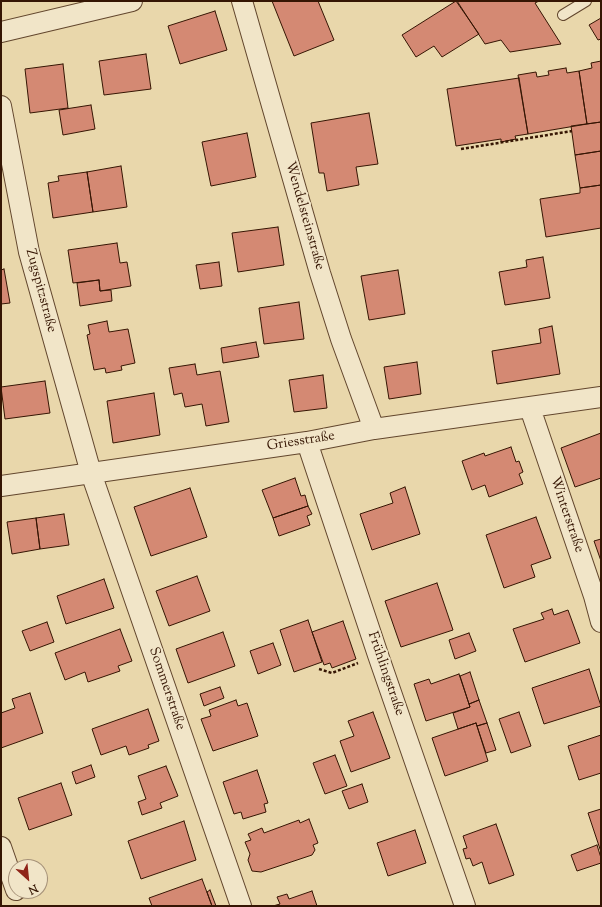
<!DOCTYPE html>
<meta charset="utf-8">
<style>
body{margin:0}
#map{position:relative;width:602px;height:907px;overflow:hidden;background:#e9d7ab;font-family:"Sorts Mill Goudy",serif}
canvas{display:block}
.frame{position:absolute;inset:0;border:2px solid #351503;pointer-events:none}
.north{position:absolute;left:8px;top:859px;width:40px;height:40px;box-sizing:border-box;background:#f1e5c8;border:1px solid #a69279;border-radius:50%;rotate:153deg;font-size:11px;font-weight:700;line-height:16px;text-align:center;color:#351503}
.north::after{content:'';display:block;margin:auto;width:14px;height:18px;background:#8f2418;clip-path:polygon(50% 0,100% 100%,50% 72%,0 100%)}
</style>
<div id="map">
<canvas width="602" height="907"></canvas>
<div class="frame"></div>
<div class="north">N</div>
</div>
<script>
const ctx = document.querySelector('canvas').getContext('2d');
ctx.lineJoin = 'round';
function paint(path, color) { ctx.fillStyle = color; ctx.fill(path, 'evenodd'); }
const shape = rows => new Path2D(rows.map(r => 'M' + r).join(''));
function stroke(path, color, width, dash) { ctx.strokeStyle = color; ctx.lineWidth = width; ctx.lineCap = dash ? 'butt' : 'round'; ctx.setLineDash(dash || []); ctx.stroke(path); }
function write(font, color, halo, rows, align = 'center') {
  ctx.font = font + ' "Sorts Mill Goudy",serif'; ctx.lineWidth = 4; ctx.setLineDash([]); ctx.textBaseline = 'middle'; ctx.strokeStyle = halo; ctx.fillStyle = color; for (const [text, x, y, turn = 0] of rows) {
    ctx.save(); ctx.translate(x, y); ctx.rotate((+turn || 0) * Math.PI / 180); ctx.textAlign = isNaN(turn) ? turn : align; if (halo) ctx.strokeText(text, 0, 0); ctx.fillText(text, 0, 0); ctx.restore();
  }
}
const building = shape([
 [272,1,318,1,334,40,294,56,272,1],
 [456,1,479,34,442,57,434,46,416,57,402,35,456,1],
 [457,1,539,1,535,3,561,44,510,52,501,40,485,44,457,1],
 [215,11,227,50,180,64,168,26,215,11],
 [601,18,601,39,598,40,589,25,601,18],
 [146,54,151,89,104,95,99,61,146,54],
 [601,61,601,122,587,124,579,71,592,68,591,63,601,61],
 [63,64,68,108,30,113,25,69,63,64],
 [566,68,567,73,579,71,587,124,528,134,518,75,536,72,537,77,549,75,548,71,566,68],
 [519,78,528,134,515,136,516,139,501,142,501,139,456,146,447,89,519,78],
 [91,105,95,129,63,135,59,110,91,105],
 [369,113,378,164,356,167,359,185,327,191,324,173,319,173,311,123,369,113],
 [601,122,601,151,575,155,571,126,601,122],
 [247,133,256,177,211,186,202,142,247,133],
 [601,151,601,185,580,188,575,155,601,151],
 [121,166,127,207,93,212,87,172,121,166],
 [87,172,93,212,53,218,48,183,59,181,58,176,87,172],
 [601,185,601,228,546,237,540,199,580,193,580,188,601,185],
 [278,227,284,265,238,272,232,233,278,227],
 [117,243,120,263,127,262,131,286,100,291,99,280,73,283,68,250,117,243],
 [543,257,550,298,505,305,499,272,527,267,526,260,543,257],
 [219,262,222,286,200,289,196,265,219,262],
 [4,269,10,303,1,304,1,270,4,269],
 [398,270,405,314,369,320,361,276,398,270],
 [99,280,100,291,111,290,112,301,80,306,77,283,99,280],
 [299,302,304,339,264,344,259,308,299,302],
 [107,321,109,332,128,329,135,363,121,366,122,370,106,373,105,368,94,370,87,335,90,334,88,325,107,321],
 [552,326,560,374,497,384,492,351,541,343,539,329,552,326],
 [256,342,259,357,223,363,221,348,256,342],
 [417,362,421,394,389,399,384,367,417,362],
 [195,364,197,375,220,371,229,422,206,426,202,404,185,407,182,393,174,395,169,368,195,364],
 [323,375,327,408,294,412,289,380,323,375],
 [45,381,50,413,5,419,1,387,45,381],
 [154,393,160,435,113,443,107,401,154,393],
 [601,433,601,478,575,487,561,448,601,433],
 [511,447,516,462,519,461,523,472,519,474,523,484,489,497,485,485,472,490,462,461,484,453,485,456,511,447],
 [295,478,301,496,305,495,308,506,273,518,262,490,295,478],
 [405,487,420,534,372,550,360,514,393,503,390,493,405,487],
 [190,488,207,537,151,556,134,507,190,488],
 [308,506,312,514,307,516,310,525,279,536,273,518,308,506],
 [64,514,69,545,40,549,36,518,64,514],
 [536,517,551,558,531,565,535,577,504,588,486,535,536,517],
 [36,518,40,549,12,554,7,522,36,518],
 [601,539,601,561,594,541,601,539],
 [197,576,210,611,169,626,156,591,197,576],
 [104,579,114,608,66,624,57,596,104,579],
 [437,583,453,630,401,647,385,601,437,583],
 [552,609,554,615,568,610,580,643,525,662,513,629,544,619,541,613,552,609],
 [308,620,322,662,294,672,280,630,308,620],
 [343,621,356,659,332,668,330,663,324,665,312,632,343,621],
 [47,622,54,642,30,651,22,631,47,622],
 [120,629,132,661,118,666,120,671,88,682,85,672,65,680,55,653,120,629],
 [223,632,235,666,188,683,176,649,223,632],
 [469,633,476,651,455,659,449,640,469,633],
 [273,643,281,665,258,674,250,651,273,643],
 [589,669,601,706,544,724,532,688,589,669],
 [470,672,479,700,469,704,460,676,470,672],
 [459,674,470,707,426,721,414,684,429,679,431,684,459,674],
 [220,687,224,698,204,706,200,694,220,687],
 [30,693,43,733,1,748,1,713,15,708,12,699,30,693],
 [236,700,238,706,247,703,258,736,213,751,201,719,211,716,209,710,236,700],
 [479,700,487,723,477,726,476,723,458,729,453,713,470,707,469,704,479,700],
 [148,709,159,741,148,745,149,748,129,755,126,746,101,755,92,729,148,709],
 [373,712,390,758,351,772,340,741,354,736,348,721,373,712],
 [519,712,531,746,511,753,499,719,519,712],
 [476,723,488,761,445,776,432,738,476,723],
 [487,723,496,750,486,753,477,726,487,723],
 [601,735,601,773,579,780,568,746,601,735],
 [335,755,347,786,325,794,313,763,335,755],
 [91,765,95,777,76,784,72,772,91,765],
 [166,766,178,796,160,803,162,808,142,815,138,802,146,799,138,776,166,766],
 [257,770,268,803,264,804,266,812,243,819,241,812,234,814,223,782,257,770],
 [61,783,72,815,29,830,18,798,61,783],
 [362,784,368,802,349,809,342,791,362,784],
 [601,809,601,852,588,813,601,809],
 [309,819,318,843,313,845,315,850,312,855,261,872,252,871,248,860,250,854,245,842,251,840,248,834,262,828,264,833,299,820,300,823,309,819],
 [184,821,196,860,141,879,128,841,184,821],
 [496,824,514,875,489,884,482,862,473,866,470,858,466,859,463,849,467,848,463,836,496,824],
 [415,830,426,863,388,876,377,843,415,830],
 [597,845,601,858,601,863,577,871,571,855,597,845],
 [202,879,212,906,152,906,149,898,202,879],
 [210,890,216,906,212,906,207,892,210,890],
 [312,891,317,906,273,906,280,904,277,897,287,894,289,899,312,891]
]);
paint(building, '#d48973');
stroke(building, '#351503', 1);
const service = shape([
 [563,15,586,1]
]);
const minor = shape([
 [242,1,320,273,341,339,374,429],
 [1,32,132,1],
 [1,106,29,252,91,473,241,906],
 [530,408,594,596,601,622],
 [307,442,378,655,465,906],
 [1,486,307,442,374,429,601,397],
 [1,847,16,890]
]);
stroke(service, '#62462d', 12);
stroke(minor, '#62462d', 22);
stroke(shape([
 [461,149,572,131],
 [319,669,332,673,358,663]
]), '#351503', 2.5, [3, 2]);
stroke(service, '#f1e5c8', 10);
stroke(minor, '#f1e5c8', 20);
write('14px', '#351503', '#f1e5c8', [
 ["Wendelsteinstraße",304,216,74],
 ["Zugspitzstraße",40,291,75],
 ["Griesstraße",301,442,-9],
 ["Winterstraße",566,515,71],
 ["Frühlingstraße",385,674,71],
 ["Sommerstraße",166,689,71]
]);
</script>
